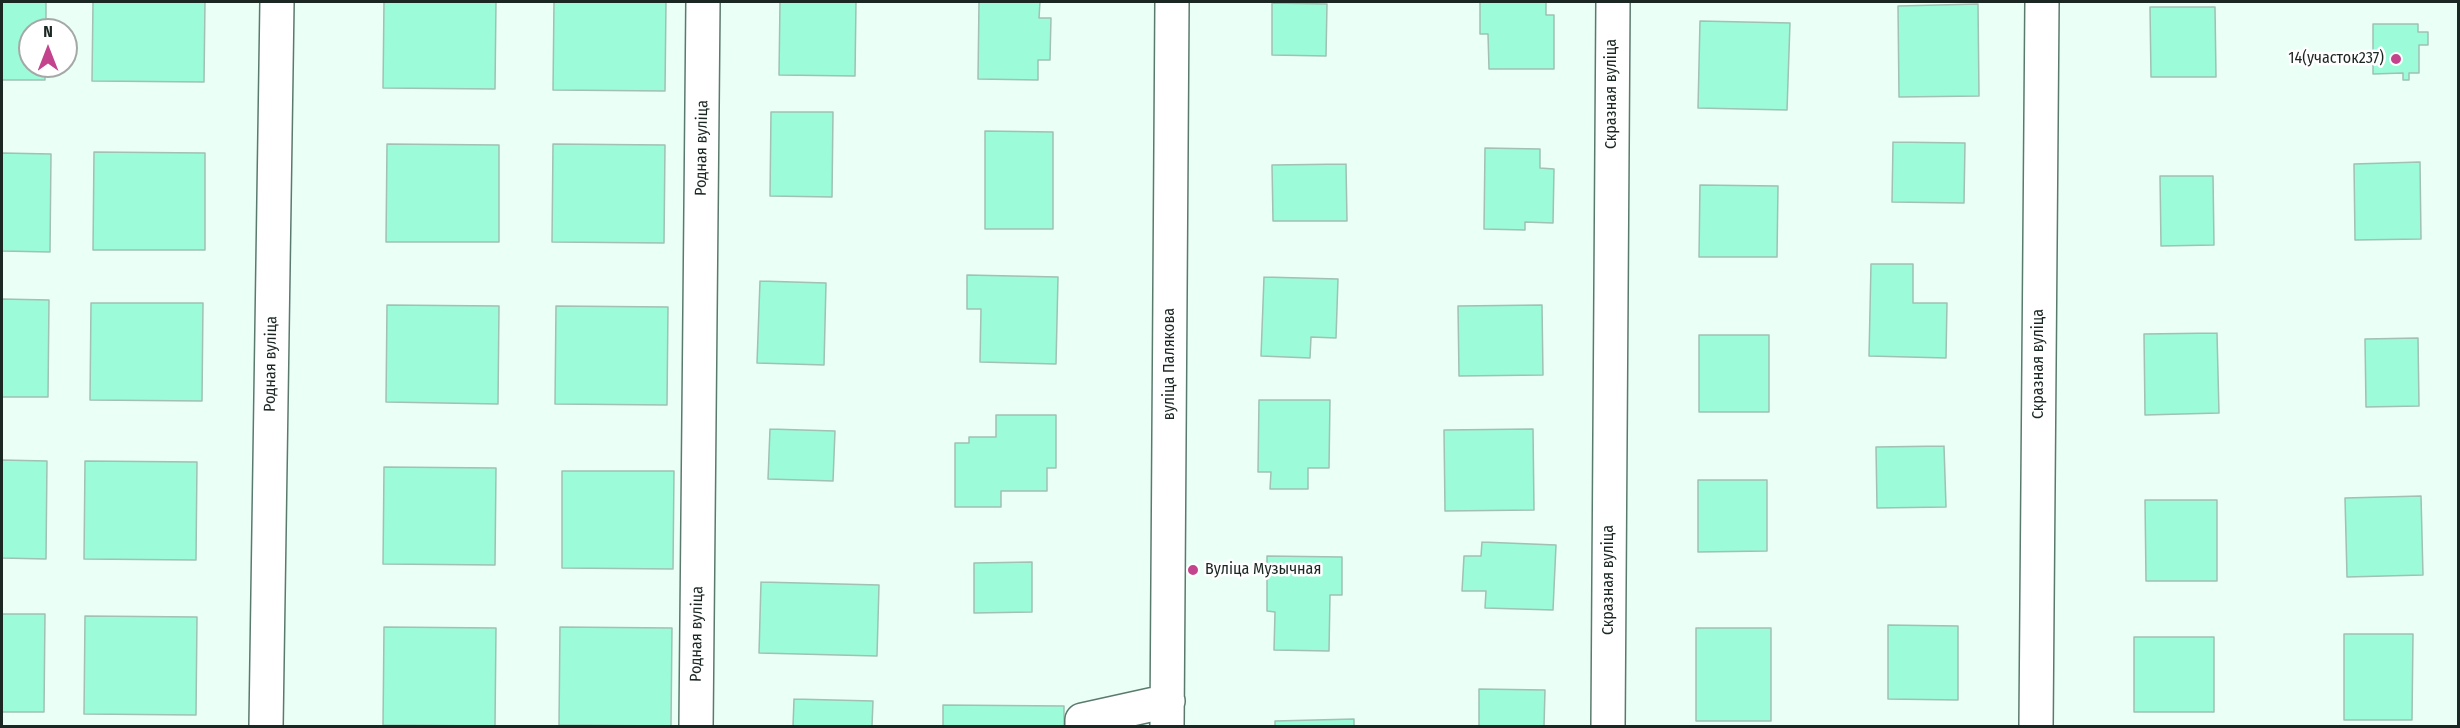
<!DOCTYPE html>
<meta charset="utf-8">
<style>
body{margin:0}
#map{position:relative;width:2460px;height:728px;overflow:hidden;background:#eafff6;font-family:"Fira Sans Condensed",sans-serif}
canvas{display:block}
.frame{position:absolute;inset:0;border:3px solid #1b2722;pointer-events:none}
.north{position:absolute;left:18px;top:18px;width:60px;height:60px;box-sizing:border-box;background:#fff;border:2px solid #a4a9a7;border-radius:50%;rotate:0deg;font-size:16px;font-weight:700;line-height:24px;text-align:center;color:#1b2722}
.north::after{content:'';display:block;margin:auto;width:21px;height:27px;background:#c3438d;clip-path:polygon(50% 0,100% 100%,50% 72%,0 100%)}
</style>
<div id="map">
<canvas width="2460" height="728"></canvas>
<div class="frame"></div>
<div class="north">N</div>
</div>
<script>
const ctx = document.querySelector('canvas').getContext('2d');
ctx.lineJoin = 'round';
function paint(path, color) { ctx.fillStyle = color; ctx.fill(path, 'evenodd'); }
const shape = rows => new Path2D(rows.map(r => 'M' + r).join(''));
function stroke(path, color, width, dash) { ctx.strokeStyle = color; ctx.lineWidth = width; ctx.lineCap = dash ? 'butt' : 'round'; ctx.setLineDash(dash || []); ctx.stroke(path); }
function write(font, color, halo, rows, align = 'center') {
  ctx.font = font + ' "Fira Sans Condensed",sans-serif'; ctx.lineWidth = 5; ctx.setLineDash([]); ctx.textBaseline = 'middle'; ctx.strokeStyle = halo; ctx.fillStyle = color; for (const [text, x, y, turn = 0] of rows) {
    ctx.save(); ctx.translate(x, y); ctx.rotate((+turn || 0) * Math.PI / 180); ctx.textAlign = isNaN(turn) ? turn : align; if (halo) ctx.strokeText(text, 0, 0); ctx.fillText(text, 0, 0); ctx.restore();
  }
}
const building = shape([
 [2,2,46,2,46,30,30,30,30,66,45,66,45,80,2,80,2,2],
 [93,2,205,2,204,82,92,81,93,2],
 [384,2,496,2,495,89,383,88,384,2],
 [554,2,666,2,665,91,553,90,554,2],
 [780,2,856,2,855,76,779,75,780,2],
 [979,2,1040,2,1039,18,1051,18,1050,60,1038,60,1038,80,978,79,979,2],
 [1480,2,1546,2,1546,15,1554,15,1554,69,1489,69,1488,34,1480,34,1480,2],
 [1272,3,1327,4,1326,56,1272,55,1272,3],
 [1978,4,1979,96,1899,97,1898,6,1978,4],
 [2150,7,2215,7,2216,77,2151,77,2150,7],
 [1700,21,1790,23,1787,110,1698,108,1700,21],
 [2373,24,2418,24,2418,32,2428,32,2428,45,2419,45,2419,73,2409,73,2409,80,2403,80,2403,73,2373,74,2373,24],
 [771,112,833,112,832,197,770,196,771,112],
 [985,131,1053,132,1053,229,985,229,985,131],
 [1893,142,1965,143,1964,203,1892,202,1893,142],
 [387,144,499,145,499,242,386,242,387,144],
 [553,144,665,145,664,243,552,242,553,144],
 [1485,148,1540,149,1540,168,1554,169,1553,223,1525,222,1525,230,1484,229,1485,148],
 [94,152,205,153,205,250,93,250,94,152],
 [2,153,51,154,50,252,2,251,2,153],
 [2420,162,2421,239,2355,240,2354,164,2420,162],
 [1346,164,1347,221,1273,221,1272,165,1346,164],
 [2160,176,2213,176,2214,245,2161,246,2160,176],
 [1700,185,1778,186,1777,257,1699,257,1700,185],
 [1871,264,1913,264,1913,303,1947,303,1946,358,1869,356,1871,264],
 [967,275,1058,277,1056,364,980,362,981,309,967,309,967,275],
 [1264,277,1338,279,1336,338,1311,337,1310,358,1261,356,1264,277],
 [760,281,826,283,824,365,757,363,760,281],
 [2,299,49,300,48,397,2,397,2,299],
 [91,303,203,303,202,401,90,400,91,303],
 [387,305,499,306,498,404,386,402,387,305],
 [1542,305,1543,375,1459,376,1458,306,1542,305],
 [556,306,668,307,667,405,555,404,556,306],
 [2217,333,2219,413,2145,415,2144,334,2217,333],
 [1699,335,1769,335,1769,412,1699,412,1699,335],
 [2418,338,2419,406,2366,407,2365,339,2418,338],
 [1259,400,1330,400,1329,468,1308,468,1308,489,1270,489,1271,472,1258,472,1259,400],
 [996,415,1056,415,1056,468,1047,468,1047,491,1001,491,1001,507,955,507,955,443,969,443,969,437,996,437,996,415],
 [770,429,835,431,833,481,768,479,770,429],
 [1533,429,1534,510,1445,511,1444,430,1533,429],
 [1944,446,1946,507,1877,508,1876,447,1944,446],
 [2,460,47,461,46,559,2,558,2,460],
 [85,461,197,462,196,560,84,559,85,461],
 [384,467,496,468,495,565,383,564,384,467],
 [562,471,674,471,673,569,562,568,562,471],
 [1698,480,1767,480,1767,551,1698,552,1698,480],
 [2421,496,2423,575,2347,577,2345,498,2421,496],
 [2145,500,2217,500,2217,581,2146,581,2145,500],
 [1482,542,1556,545,1553,610,1485,608,1486,591,1462,591,1464,556,1481,556,1482,542],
 [1267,556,1342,557,1342,595,1330,595,1329,651,1274,650,1275,612,1267,611,1267,556],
 [1032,562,1032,612,974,613,974,563,1032,562],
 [761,582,879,585,877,656,759,653,761,582],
 [2,614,45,614,44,712,2,712,2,614],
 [85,616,197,617,196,715,84,714,85,616],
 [1888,625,1958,626,1958,700,1888,699,1888,625],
 [384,627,496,628,495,726,383,725,384,627],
 [560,627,672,628,671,726,559,725,560,627],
 [1696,628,1771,628,1771,721,1696,721,1696,628],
 [2344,634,2413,634,2412,720,2344,720,2344,634],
 [2134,637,2214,637,2214,712,2134,712,2134,637],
 [1479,689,1545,690,1544,726,1479,726,1479,689],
 [794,699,873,701,872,726,793,726,794,699],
 [943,705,1064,706,1064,726,943,726,943,705],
 [1354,719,1354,726,1275,726,1275,721,1354,719]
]);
paint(building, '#9cfbd8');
stroke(building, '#a0c1b3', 1.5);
const minor = shape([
 [266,726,277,2],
 [696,726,703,2],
 [1082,726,1082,720,1168,701],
 [1167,726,1172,2],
 [1608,726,1613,2],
 [2036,726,2042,2]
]);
stroke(minor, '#5b7a6e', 36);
stroke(minor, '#fff', 33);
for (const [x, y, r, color] of [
 [2396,59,6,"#c3438d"],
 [1193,570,6,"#c3438d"]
]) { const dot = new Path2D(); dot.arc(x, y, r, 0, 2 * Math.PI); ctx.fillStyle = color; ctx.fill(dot); stroke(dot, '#fff', 2); }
write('16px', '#1b2722', '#fff', [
 ["14(участок237)",2384,59],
 ["Вуліца Музычная",1205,570,"left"]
], 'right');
write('16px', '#1b2722', '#fff', [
 ["Скразная вуліца",1612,94,-90],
 ["Родная вуліца",702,148,-89],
 ["Родная вуліца",271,364,-89],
 ["вуліца Палякова",1170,364,-90],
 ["Скразная вуліца",2039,364,-90],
 ["Скразная вуліца",1609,580,-90],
 ["Родная вуліца",697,634,-89]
]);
</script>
